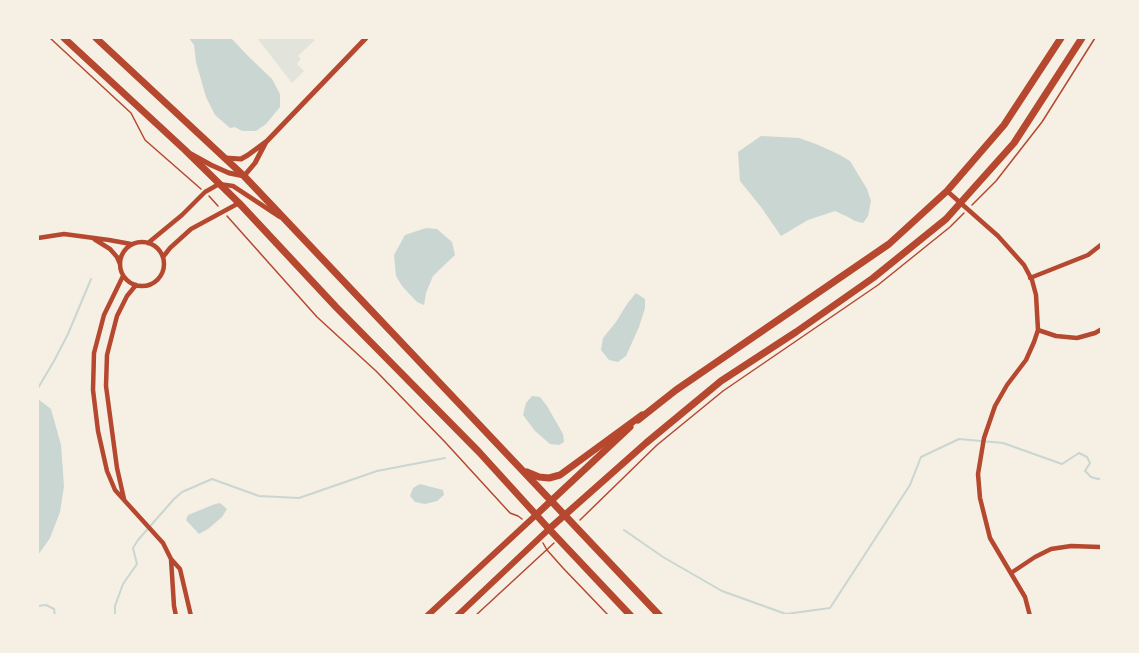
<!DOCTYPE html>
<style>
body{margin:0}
#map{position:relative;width:1139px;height:653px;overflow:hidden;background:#f6efe4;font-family:"Sofia Sans Condensed",sans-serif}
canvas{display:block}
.frame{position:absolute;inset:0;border:39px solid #f6efe4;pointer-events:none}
</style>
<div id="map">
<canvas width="1139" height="653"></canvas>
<div class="frame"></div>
</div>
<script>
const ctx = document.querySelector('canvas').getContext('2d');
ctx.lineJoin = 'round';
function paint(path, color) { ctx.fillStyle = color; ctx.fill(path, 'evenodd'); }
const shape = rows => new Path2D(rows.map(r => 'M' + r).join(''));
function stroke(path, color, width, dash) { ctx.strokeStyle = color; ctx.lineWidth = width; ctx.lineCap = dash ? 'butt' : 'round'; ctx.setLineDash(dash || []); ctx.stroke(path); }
paint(shape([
 [257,38,312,38,315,40,298,56,301,59,297,64,304,71,292,83]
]), '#e2e4dc');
paint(shape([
 [189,38,231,38,248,56,272,79,280,94,280,107,266,124,256,131,242,131,235,127,230,128,215,115,206,97,196,62,194,45],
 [761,136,799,138,816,144,838,154,850,161,867,189,871,201,868,216,863,223,855,221,848,217,835,211,808,220,781,236,761,207,740,181,738,152],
 [426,228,437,229,452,242,455,255,433,276,426,293,424,305,417,302,402,286,396,276,394,255,405,235],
 [636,293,645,299,645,308,639,327,626,356,618,362,609,360,601,350,603,338,616,322,627,304],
 [532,396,540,397,547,406,563,434,564,442,559,445,550,444,535,431,523,415,526,403],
 [38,399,51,409,61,445,64,486,60,512,50,538,38,555],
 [420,484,443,490,444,495,437,501,425,504,415,502,410,496,413,488],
 [220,503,227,509,222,517,208,529,199,534,186,520,188,515,215,504]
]), '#c9d6d2');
stroke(shape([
 [38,388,54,361,68,334,91,279],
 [624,530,663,557,722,591,786,614,830,608,910,485,921,457,959,439,1003,443,1062,464,1079,453,1087,457,1090,463,1085,471,1091,477,1098,479,1102,478],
 [38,606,46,605,54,609,55,616],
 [115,616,115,606,123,584,137,564,133,548,138,540,174,499,182,492,212,479,259,496,299,498,377,471,445,458]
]), '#c9d6d2', 2);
stroke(shape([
 [50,38,131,113,145,140,201,189],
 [209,196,218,206],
 [972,205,996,181,1042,122,1095,38],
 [227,216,317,317,376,371,445,442,510,513,518,516,522,519],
 [580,520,657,445,723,391,878,285,950,227,964,213],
 [543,543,547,550,563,568,609,616],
 [475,616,554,543]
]), '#b5482f', 1.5);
stroke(shape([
 [947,191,998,236,1024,265,1032,280,1036,295,1038,330,1034,342,1026,360,1007,385,995,406,984,438,978,474,980,498,990,538,1025,597,1030,616],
 [38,238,64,234,109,240,131,244],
 [94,239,110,249,117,257,120,264],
 '120 264a22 22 0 1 1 44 0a22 22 0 1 1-44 0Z',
 [148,243,182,215,205,192,219,184,233,186,280,217],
 [163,257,170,248,191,229,239,203],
 [123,276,104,315,94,353,93,390,98,431,107,471,115,490,163,543,171,559,180,569,191,616],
 [1030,278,1088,255,1102,244],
 [1038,330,1056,336,1077,338,1095,333,1102,329],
 [124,499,117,468,106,386,107,355,117,316,127,296,136,285],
 [171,559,174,606,176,616],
 [1011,573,1035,557,1051,549,1071,546,1100,547]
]), '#b5482f', 4.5);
stroke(shape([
 [191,154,211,165,229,173,244,176,255,163,266,142],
 [226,158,241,159,248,155,267,141,366,38]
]), '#b5482f', 5);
stroke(shape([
 [427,616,537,514],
 [457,616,549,529]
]), '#b5482f', 6);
stroke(shape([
 [638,420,676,390,889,244,947,191,1004,125,1061,38],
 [537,514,630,427],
 [549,529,646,443,721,381,796,332,873,278,946,219,1014,143,1082,38]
]), '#b5482f', 7);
stroke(shape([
 [64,38,185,150,239,203,336,307,479,452,549,529,631,616],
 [96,38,244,176,660,616],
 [527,472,539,477,549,478,560,475,642,415]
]), '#b5482f', 7);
</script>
